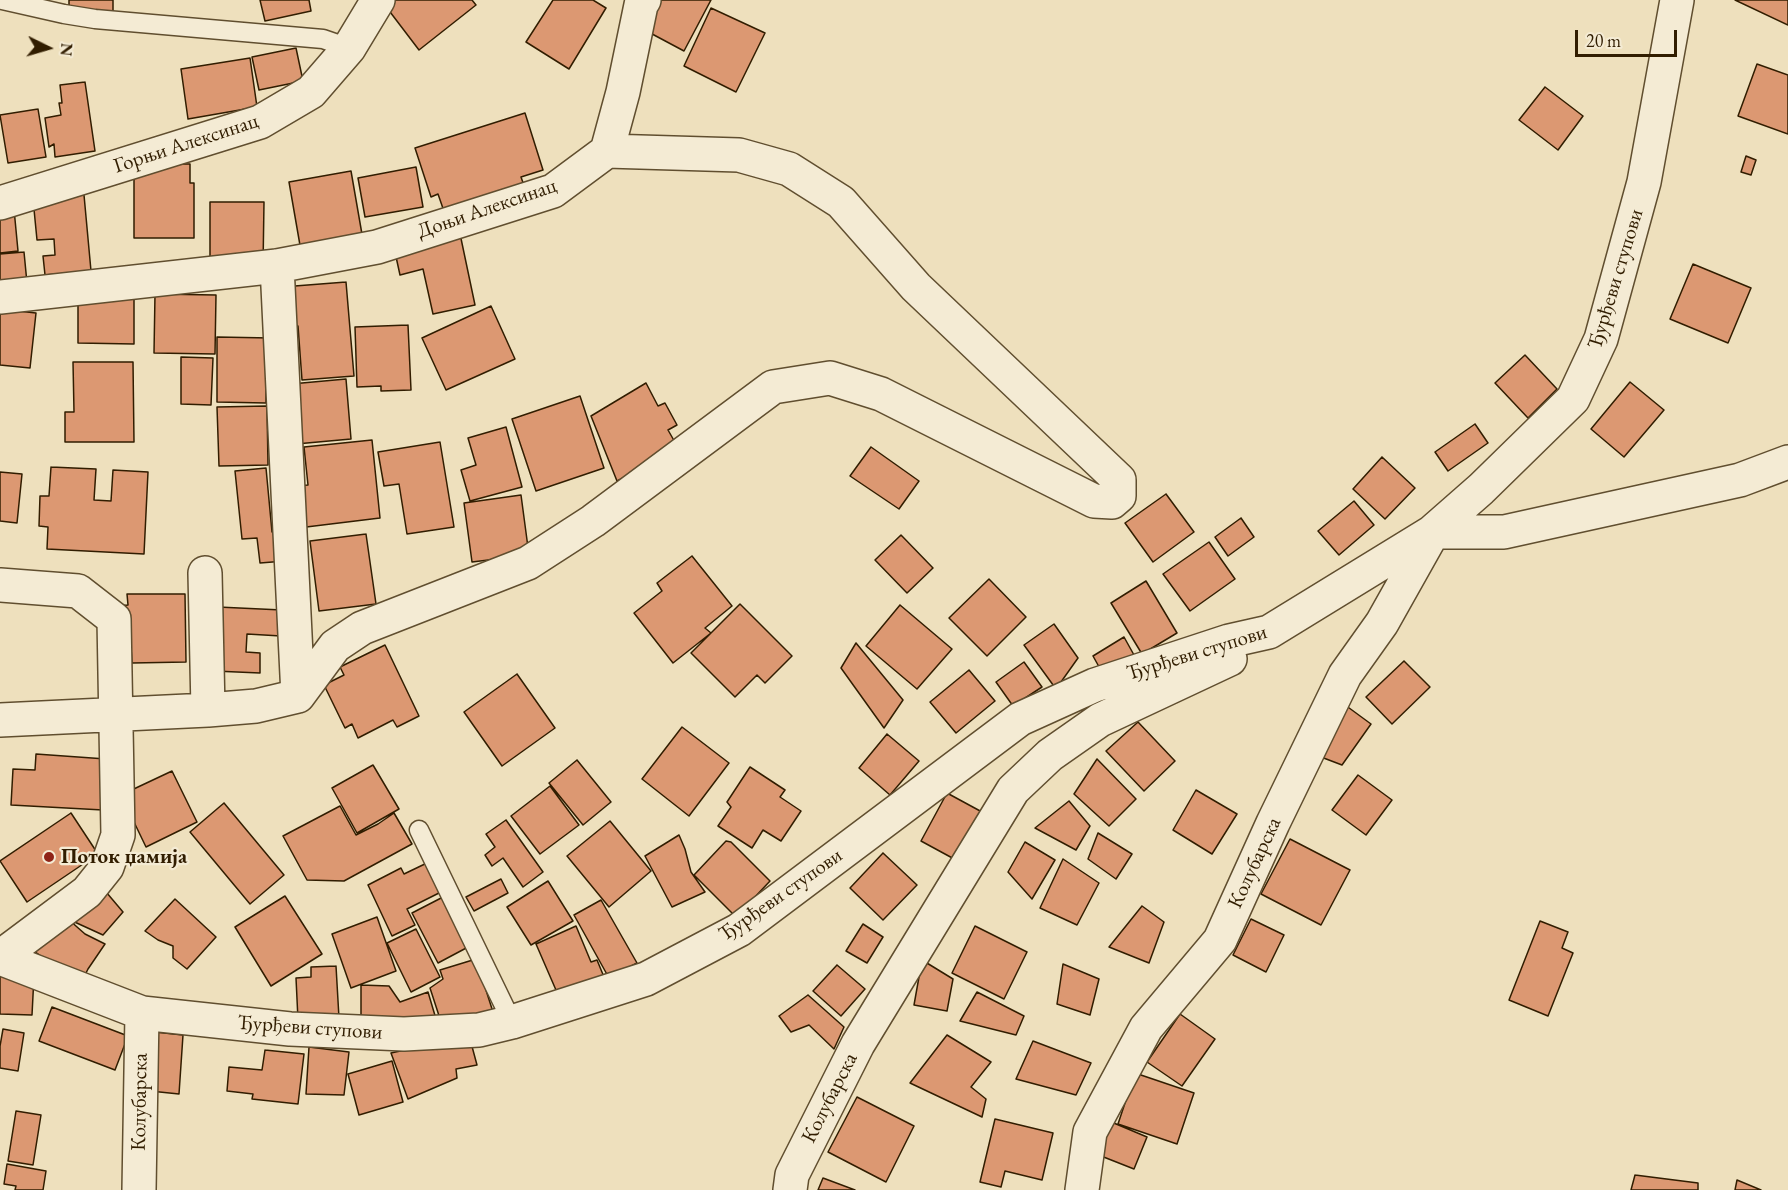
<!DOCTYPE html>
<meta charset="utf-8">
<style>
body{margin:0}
#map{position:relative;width:1788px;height:1190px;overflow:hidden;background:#eee0bd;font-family:"EB Garamond",serif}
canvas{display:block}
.north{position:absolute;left:18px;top:18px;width:60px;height:60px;-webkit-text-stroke:4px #f4ebd4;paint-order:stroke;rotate:95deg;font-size:16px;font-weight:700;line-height:24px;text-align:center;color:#311d00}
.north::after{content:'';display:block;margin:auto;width:21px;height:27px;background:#311d00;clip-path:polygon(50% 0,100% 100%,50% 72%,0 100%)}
.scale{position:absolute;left:1575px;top:30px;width:102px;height:27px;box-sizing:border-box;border:3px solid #311d00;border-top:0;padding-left:8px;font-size:18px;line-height:21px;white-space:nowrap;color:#311d00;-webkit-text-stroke:4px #f4ebd4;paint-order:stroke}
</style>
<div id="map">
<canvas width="1788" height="1190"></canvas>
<div class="north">N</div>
<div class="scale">20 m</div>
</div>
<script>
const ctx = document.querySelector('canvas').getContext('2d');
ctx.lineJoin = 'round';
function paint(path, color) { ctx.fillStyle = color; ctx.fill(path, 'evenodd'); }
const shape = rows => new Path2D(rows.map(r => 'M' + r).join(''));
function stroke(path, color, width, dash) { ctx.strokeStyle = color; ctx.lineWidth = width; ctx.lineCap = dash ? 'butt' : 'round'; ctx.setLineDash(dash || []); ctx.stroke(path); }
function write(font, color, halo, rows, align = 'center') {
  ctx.font = font + ' "EB Garamond",serif'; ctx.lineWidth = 4.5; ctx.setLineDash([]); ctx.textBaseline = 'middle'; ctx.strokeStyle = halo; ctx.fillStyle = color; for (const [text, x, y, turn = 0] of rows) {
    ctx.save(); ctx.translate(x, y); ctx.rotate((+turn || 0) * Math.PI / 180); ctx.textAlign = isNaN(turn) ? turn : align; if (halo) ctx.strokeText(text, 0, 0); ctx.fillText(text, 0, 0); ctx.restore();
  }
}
const building = shape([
 [69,0,113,0,113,14,69,14,69,0],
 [260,0,309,0,311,11,265,21,260,0],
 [389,0,472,0,476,5,419,50,384,4,389,0],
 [553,0,593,0,606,8,569,69,526,42,553,0],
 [653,0,711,0,684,51,639,27,653,0],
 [1735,0,1788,0,1788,25,1735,0],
 [711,8,765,33,736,92,684,66,711,8],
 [296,48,303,81,259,90,252,57,296,48],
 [250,58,257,107,188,119,181,69,250,58],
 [1757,64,1788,75,1788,134,1738,116,1757,64],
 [85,82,95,151,55,157,54,144,49,147,45,118,61,115,59,103,62,103,60,85,85,82],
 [1545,87,1583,116,1558,150,1519,120,1545,87],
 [38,109,46,157,8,163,0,115,38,109],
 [525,113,543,170,521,177,527,194,447,220,438,194,431,197,415,148,525,113],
 [1746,156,1756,160,1751,175,1741,172,1746,156],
 [134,164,190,164,190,183,194,183,194,238,134,238,134,164],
 [416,167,423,207,365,217,358,178,416,167],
 [351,171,363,240,301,251,289,182,351,171],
 [84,195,91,271,45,275,43,256,55,255,54,239,37,240,33,199,84,195],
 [210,202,264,202,263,267,210,267,210,202],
 [14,209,18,251,0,253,0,211,14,209],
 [459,229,475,305,433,314,423,269,400,275,393,243,459,229],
 [24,252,27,283,0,286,0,254,24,252],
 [1693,264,1751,288,1728,343,1670,319,1693,264],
 [346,282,354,376,302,380,298,326,286,327,282,287,346,282],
 [78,292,134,293,134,344,78,343,78,292],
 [155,294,216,295,215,354,154,353,155,294],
 [491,306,515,359,446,390,422,338,491,306],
 [0,309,36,313,30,368,0,365,0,309],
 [408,325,411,390,381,391,381,386,357,387,355,327,408,325],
 [217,337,271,338,266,367,266,403,217,402,217,337],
 [1525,355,1557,389,1528,418,1495,383,1525,355],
 [181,357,213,358,211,405,181,404,181,357],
 [73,362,133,362,134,442,65,442,65,412,74,412,73,362],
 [346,379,351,439,296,444,291,384,346,379],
 [1630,382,1664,410,1624,457,1591,429,1630,382],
 [646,383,658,406,665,403,677,425,668,430,676,444,654,455,657,461,617,481,591,416,646,383],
 [580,396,604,468,536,491,512,419,580,396],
 [267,406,268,465,219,466,217,407,267,406],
 [1475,424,1488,443,1448,471,1435,452,1475,424],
 [506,427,522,487,470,501,461,470,476,465,468,438,506,427],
 [372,440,380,518,298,528,293,486,308,485,304,447,372,440],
 [440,442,454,527,407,534,399,484,384,486,378,452,440,442],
 [871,447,919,481,899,509,850,476,871,447],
 [1382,457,1415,488,1385,519,1353,489,1382,457],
 [51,467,96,469,94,500,111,501,113,470,148,472,144,554,47,549,48,527,39,526,40,496,49,496,51,467],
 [266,468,272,532,282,531,285,561,260,563,257,538,242,539,235,471,266,468],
 [0,472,22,474,17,523,0,521,0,472],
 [1166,494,1194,532,1153,562,1125,523,1166,494],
 [521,495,529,555,472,562,464,503,521,495],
 [1354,501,1374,525,1339,555,1318,531,1354,501],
 [1241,518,1254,537,1228,556,1215,537,1241,518],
 [366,534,376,604,319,611,310,541,366,534],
 [901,535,933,568,907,593,875,560,901,535],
 [1209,542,1235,579,1190,611,1163,574,1209,542],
 [692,556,732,606,705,628,711,633,673,663,634,613,662,591,657,583,692,556],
 [989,579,1026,617,987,656,949,618,989,579],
 [1146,581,1177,633,1142,654,1111,603,1146,581],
 [127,594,185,594,186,662,132,663,131,647,118,648,117,606,128,605,127,594],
 [740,604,792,656,765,683,757,675,735,697,691,653,740,604],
 [900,605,952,649,917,689,866,646,900,605],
 [218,607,282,610,281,636,247,634,246,652,260,653,260,673,214,671,218,607],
 [1054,624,1078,658,1056,689,1024,645,1054,624],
 [1124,637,1134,655,1103,674,1093,656,1124,637],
 [856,643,903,700,884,728,841,668,856,643],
 [385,645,419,716,397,727,393,720,358,738,352,724,345,728,324,685,344,675,340,667,385,645],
 [1404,661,1430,687,1392,724,1366,697,1404,661],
 [1024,662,1042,687,1013,706,996,682,1024,662],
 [969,670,995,701,956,733,930,702,969,670],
 [517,674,555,728,502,766,464,712,517,674],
 [1341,702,1371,724,1342,765,1321,757,1341,702],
 [1138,722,1175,761,1144,791,1106,751,1138,722],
 [682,727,729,763,689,816,642,779,682,727],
 [887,734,919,761,890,795,859,768,887,734],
 [36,754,106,759,103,810,11,805,13,769,35,770,36,754],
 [1097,759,1136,799,1109,826,1074,794,1097,759],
 [577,760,611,802,583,825,549,783,577,760],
 [373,765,399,809,357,833,332,788,373,765],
 [750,767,785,790,780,797,801,811,781,841,763,830,752,848,718,826,731,807,727,802,750,767],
 [172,771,197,822,146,847,121,795,172,771],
 [1358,775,1392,800,1366,835,1332,810,1358,775],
 [550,786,579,825,540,854,511,816,550,786],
 [1196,790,1237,814,1212,854,1173,830,1196,790],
 [947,793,982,812,956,860,921,841,947,793],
 [1069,801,1090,826,1076,850,1035,828,1069,801],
 [224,803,284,875,250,904,190,832,224,803],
 [340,806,356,835,378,824,394,813,412,844,344,881,307,880,283,836,340,806],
 [71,813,98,854,27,902,0,861,71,813],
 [506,820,543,872,523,887,503,858,492,866,485,855,495,847,486,834,506,820],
 [610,821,651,871,609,907,567,856,610,821],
 [1098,833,1132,854,1116,879,1088,859,1098,833],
 [679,835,685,849,691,872,705,892,672,907,645,856,679,835],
 [1290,839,1350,870,1321,925,1261,894,1290,839],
 [726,841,731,842,770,881,736,917,694,875,726,841],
 [1025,842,1055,860,1032,899,1008,872,1025,842],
 [883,853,917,885,883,920,850,888,883,853],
 [1063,859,1099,883,1077,925,1040,908,1063,859],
 [429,862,443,891,407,909,415,925,392,936,368,885,401,868,404,874,429,862],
 [501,879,508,893,474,911,466,897,501,879],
 [548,881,573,921,531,945,507,907,548,881],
 [101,886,123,912,103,935,68,919,85,934,105,944,88,969,80,985,34,951,101,886],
 [285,896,322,954,271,986,235,927,285,896],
 [445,896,470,946,438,963,412,913,445,896],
 [175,899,216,937,187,969,173,958,173,946,158,940,145,931,175,899],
 [601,900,637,963,609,978,574,915,601,900],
 [1142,906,1164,922,1149,963,1109,947,1142,906],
 [377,917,396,971,351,988,332,934,377,917],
 [1251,919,1284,935,1266,972,1233,955,1251,919],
 [1540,921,1568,932,1562,948,1573,953,1548,1016,1509,1000,1540,921],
 [863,924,883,937,867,963,846,951,863,924],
 [576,926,591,962,597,960,604,977,559,997,536,944,576,926],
 [975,926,1027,952,1004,999,952,973,975,926],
 [416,929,440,977,411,992,387,943,416,929],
 [476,959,493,1012,443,1028,430,988,443,979,440,970,476,959],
 [922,960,953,979,947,1011,914,1005,922,960],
 [1063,964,1099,979,1090,1015,1057,1004,1063,964],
 [837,965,865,989,841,1016,813,991,837,965],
 [336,966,339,1018,298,1020,296,978,311,977,311,967,336,966],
 [0,974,34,976,32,1015,0,1014,0,974],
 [361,985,389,986,400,1002,428,992,439,1029,361,1023,361,985],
 [977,992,1024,1016,1016,1035,960,1021,977,992],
 [808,995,844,1027,834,1049,809,1025,791,1032,779,1016,808,995],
 [52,1007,128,1036,115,1070,39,1041,52,1007],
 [1180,1014,1215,1039,1182,1086,1147,1062,1180,1014],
 [3,1029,24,1033,18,1071,0,1068,0,1046,3,1029],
 [155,1032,183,1035,179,1094,150,1091,155,1032],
 [947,1035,991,1062,971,1087,986,1099,982,1117,910,1083,947,1035],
 [470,1039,477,1065,456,1069,457,1078,408,1099,391,1053,446,1041,470,1039],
 [1033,1041,1091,1063,1076,1095,1016,1079,1033,1041],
 [309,1047,349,1052,344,1095,306,1094,309,1047],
 [265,1050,304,1054,298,1104,252,1099,253,1094,227,1091,229,1067,262,1070,265,1050],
 [392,1061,403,1102,359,1115,348,1074,392,1061],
 [1135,1073,1194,1093,1177,1144,1118,1124,1135,1073],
 [857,1097,914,1126,886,1182,828,1152,857,1097],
 [16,1111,41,1115,33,1165,8,1161,16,1111],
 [995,1119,1053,1133,1042,1180,1005,1171,1001,1187,980,1182,995,1119],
 [1109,1121,1147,1137,1134,1169,1096,1154,1109,1121],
 [7,1164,46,1171,43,1190,15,1190,16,1186,4,1184,7,1164],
 [1635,1175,1698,1183,1698,1190,1631,1190,1635,1175],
 [823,1178,855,1190,818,1190,823,1178],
 [1737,1180,1761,1190,1735,1190,1737,1180]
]);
paint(building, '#dc9872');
stroke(building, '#311d00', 1.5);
const service = shape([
 [2,0,64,14,95,19,323,39,349,48],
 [419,830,512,1022]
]);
const minor = shape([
 [0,203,260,122,311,92,349,48,378,0],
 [277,266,298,696],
 [0,297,277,266,377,247,553,191,607,151,623,92,641,5,644,0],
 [1432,532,1504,532,1740,480,1788,462],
 [205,573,208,710],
 [0,585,78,591,114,619,118,835,107,867,87,892,0,957],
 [0,720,208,710,256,706,298,696,335,646,362,628,528,563,593,521,773,387,830,378,881,394,1094,501,1112,502,1119,496,1119,480,916,287,841,202,789,169,739,155,607,151],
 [0,958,142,1013,290,1029,404,1034,479,1030,512,1022,646,979,739,930,1020,719,1095,685,1229,641,1269,632,1432,532,1481,489,1573,399,1601,339,1644,182,1677,0],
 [139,1190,142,1013],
 [790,1190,792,1175,858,1044,1013,790,1050,755,1100,720,1230,659],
 [1082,1190,1090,1132,1146,1028,1220,940,1273,823,1345,675,1382,623,1432,534]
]);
stroke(service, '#604e2f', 21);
stroke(minor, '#604e2f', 36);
stroke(service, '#f4ebd4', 18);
stroke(minor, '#f4ebd4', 33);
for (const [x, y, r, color] of [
 [49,857,6,"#8f2418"]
]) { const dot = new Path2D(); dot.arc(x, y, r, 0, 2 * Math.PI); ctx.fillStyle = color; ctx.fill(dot); stroke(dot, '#f4ebd4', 2); }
write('21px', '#311d00', '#f4ebd4', [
 ["Горњи Алексинац",186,144,-18],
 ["Доњи Алексинац",487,209,-19],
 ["Ђурђеви ступови",1616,279,-73],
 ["Ђурђеви ступови",1197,653,-17],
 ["Колубарска",1255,863,-65],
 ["Ђурђеви ступови",781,895,-35],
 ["Ђурђеви ступови",310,1028,4],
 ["Колубарска",830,1098,-63],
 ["Колубарска",140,1102,-89]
]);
write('bold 21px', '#311d00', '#f4ebd4', [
 ["Поток џамија",61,857]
], 'left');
</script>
